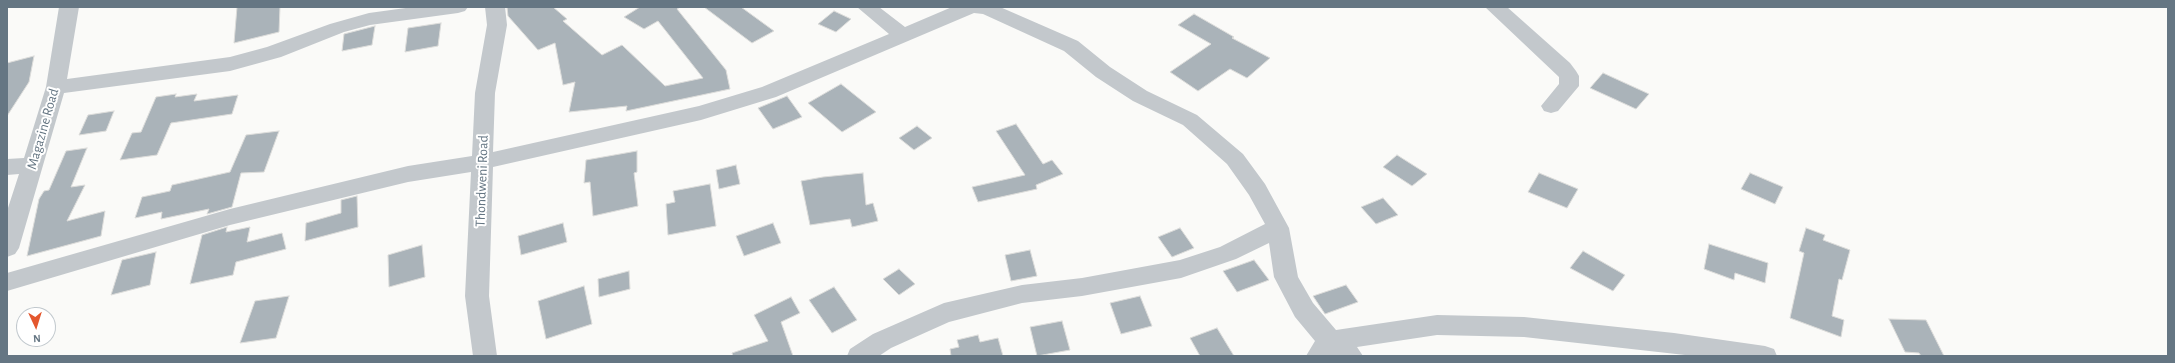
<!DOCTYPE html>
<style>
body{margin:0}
#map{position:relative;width:2175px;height:363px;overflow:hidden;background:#fafaf8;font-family:"Alegreya Sans",sans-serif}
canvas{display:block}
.frame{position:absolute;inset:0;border:8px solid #657683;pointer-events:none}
.north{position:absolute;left:16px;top:307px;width:40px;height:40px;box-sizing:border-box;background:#fff;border:1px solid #c1c8cd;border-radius:50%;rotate:176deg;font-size:11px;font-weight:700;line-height:16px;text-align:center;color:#657683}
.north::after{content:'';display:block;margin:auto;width:14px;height:18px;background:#e4572e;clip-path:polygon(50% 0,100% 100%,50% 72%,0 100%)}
</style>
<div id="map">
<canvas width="2175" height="363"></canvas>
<div class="frame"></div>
<div class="north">N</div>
</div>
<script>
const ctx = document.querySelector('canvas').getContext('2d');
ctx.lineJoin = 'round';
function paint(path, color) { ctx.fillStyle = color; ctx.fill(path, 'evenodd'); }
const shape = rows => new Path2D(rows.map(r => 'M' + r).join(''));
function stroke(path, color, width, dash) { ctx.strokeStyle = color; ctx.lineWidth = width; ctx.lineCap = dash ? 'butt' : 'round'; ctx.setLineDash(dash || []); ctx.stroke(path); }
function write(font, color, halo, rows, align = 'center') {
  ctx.font = font + ' "Alegreya Sans",sans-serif'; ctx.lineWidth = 4; ctx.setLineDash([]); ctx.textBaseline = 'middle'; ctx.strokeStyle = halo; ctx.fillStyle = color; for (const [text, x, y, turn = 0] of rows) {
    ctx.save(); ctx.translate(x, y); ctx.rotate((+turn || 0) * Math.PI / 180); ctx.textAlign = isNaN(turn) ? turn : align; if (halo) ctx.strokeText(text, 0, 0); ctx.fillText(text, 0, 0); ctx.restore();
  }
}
const building = shape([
 [237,7,280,7,279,32,234,43,237,7],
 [507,7,553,7,567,19,563,21,602,55,622,45,665,86,703,78,658,21,644,29,624,17,640,7,680,7,677,9,726,70,730,89,626,111,627,106,569,112,575,82,563,85,555,43,538,50,508,16,507,7],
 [704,7,741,7,774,31,752,43,704,7],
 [834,11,851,19,836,32,818,24,834,11],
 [1194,14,1234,37,1232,38,1270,58,1247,78,1230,69,1198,91,1170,72,1211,44,1178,25,1194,14],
 [441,23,438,46,405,52,408,28,441,23],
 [375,26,372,45,342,51,344,34,375,26],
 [34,56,29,82,7,116,7,63,34,56],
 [1603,73,1649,94,1636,109,1590,88,1603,73],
 [841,84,876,112,842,132,808,103,841,84],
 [176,94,175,97,197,94,194,101,238,95,232,114,171,123,157,155,120,160,132,133,141,132,156,97,176,94],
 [787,96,802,117,773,129,758,108,787,96],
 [114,111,106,131,79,135,88,115,114,111],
 [1016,124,1043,164,1052,160,1063,174,1036,185,1037,189,978,202,972,187,1025,175,996,131,1016,124],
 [917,126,932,138,914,150,899,138,917,126],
 [279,131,264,172,241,173,232,207,207,214,209,209,161,219,162,212,135,218,142,197,170,191,172,185,230,172,246,135,279,131],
 [87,148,71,187,85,185,67,221,105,211,101,236,27,256,39,199,44,191,49,190,66,151,87,148],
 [637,151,637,172,634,173,638,206,593,216,590,182,584,183,586,160,637,151],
 [1397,155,1427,174,1412,186,1383,167,1397,155],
 [736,165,740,184,719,189,716,170,736,165],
 [863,173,866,205,873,203,878,221,852,227,850,219,810,225,801,181,823,177,863,173],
 [1539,173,1578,189,1567,208,1528,192,1539,173],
 [1750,173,1783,187,1775,204,1741,189,1750,173],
 [710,184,716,226,668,235,666,204,675,202,673,191,710,184],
 [357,196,358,227,305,241,306,223,341,213,341,200,357,196],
 [1383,198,1398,215,1376,224,1361,207,1383,198],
 [563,223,567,242,521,255,518,236,563,223],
 [773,223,781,243,744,256,736,236,773,223],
 [227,227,226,232,250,227,247,242,282,233,286,249,236,262,233,275,190,284,202,235,227,227],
 [1180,228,1194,248,1172,257,1158,237,1180,228],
 [1806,228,1825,235,1823,240,1850,250,1842,280,1839,279,1832,316,1844,320,1841,337,1790,318,1804,253,1799,251,1806,228],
 [1709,244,1768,263,1765,283,1735,273,1734,280,1704,269,1709,244],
 [422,245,425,277,389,287,388,255,422,245],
 [1030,250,1037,276,1011,281,1005,255,1030,250],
 [1583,251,1625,275,1613,291,1570,268,1583,251],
 [156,252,150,285,111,295,122,260,156,252],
 [1254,260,1269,280,1237,292,1223,271,1254,260],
 [899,269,915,284,899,295,883,279,899,269],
 [629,271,630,289,599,297,598,279,629,271],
 [1346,285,1358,302,1325,314,1313,296,1346,285],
 [584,286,592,324,546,339,538,301,584,286],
 [834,287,857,320,832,333,809,300,834,287],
 [289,296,276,338,240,343,255,301,289,296],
 [1140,296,1152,326,1121,334,1110,303,1140,296],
 [791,297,800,313,781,322,793,356,733,356,732,353,768,341,754,315,791,297],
 [1889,319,1926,320,1944,356,1921,356,1919,353,1905,352,1889,319],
 [1062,321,1070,350,1037,356,1030,327,1062,321],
 [1217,328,1234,356,1200,356,1190,338,1217,328],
 [978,335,980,342,998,338,1003,356,951,356,950,349,959,347,957,340,978,335]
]);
paint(building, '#aab3b9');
stroke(building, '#dcdcda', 1);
paint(shape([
 [59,7,79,7,67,79,230,57,267,47,330,24,369,13,413,7,468,7,465,11,458,13,370,25,344,32,281,57,230,71,64,93,19,248,15,254,7,257,7,211,19,174,7,175,7,159,24,158,46,87,59,7],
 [485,7,505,7,507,25,495,93,493,152,699,106,762,87,889,34,857,7,879,7,905,27,952,7,1000,7,1078,41,1110,67,1147,91,1197,115,1243,154,1265,184,1289,228,1298,277,1313,303,1336,330,1437,315,1524,317,1674,333,1765,346,1774,349,1777,356,1694,356,1524,337,1437,335,1357,347,1363,356,1306,356,1315,341,1295,317,1274,277,1269,243,1236,259,1181,278,1082,296,1022,303,949,322,891,348,879,356,847,356,850,349,873,334,944,303,1022,285,1082,278,1180,260,1220,247,1265,224,1249,195,1227,164,1183,125,1133,101,1096,77,1064,51,983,14,974,13,776,97,701,120,493,167,489,296,497,356,473,356,465,296,471,172,408,182,230,225,7,291,7,273,230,209,408,166,472,156,475,93,487,25,485,7],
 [1485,7,1507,7,1570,63,1576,71,1579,76,1579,86,1558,111,1551,113,1544,111,1541,106,1559,84,1559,77,1485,7]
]), '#c3c8cc');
write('14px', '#657683', '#fff', [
 ["Magazine Road",43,129,-74],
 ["Thondweni Road",482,181,-88]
]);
</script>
